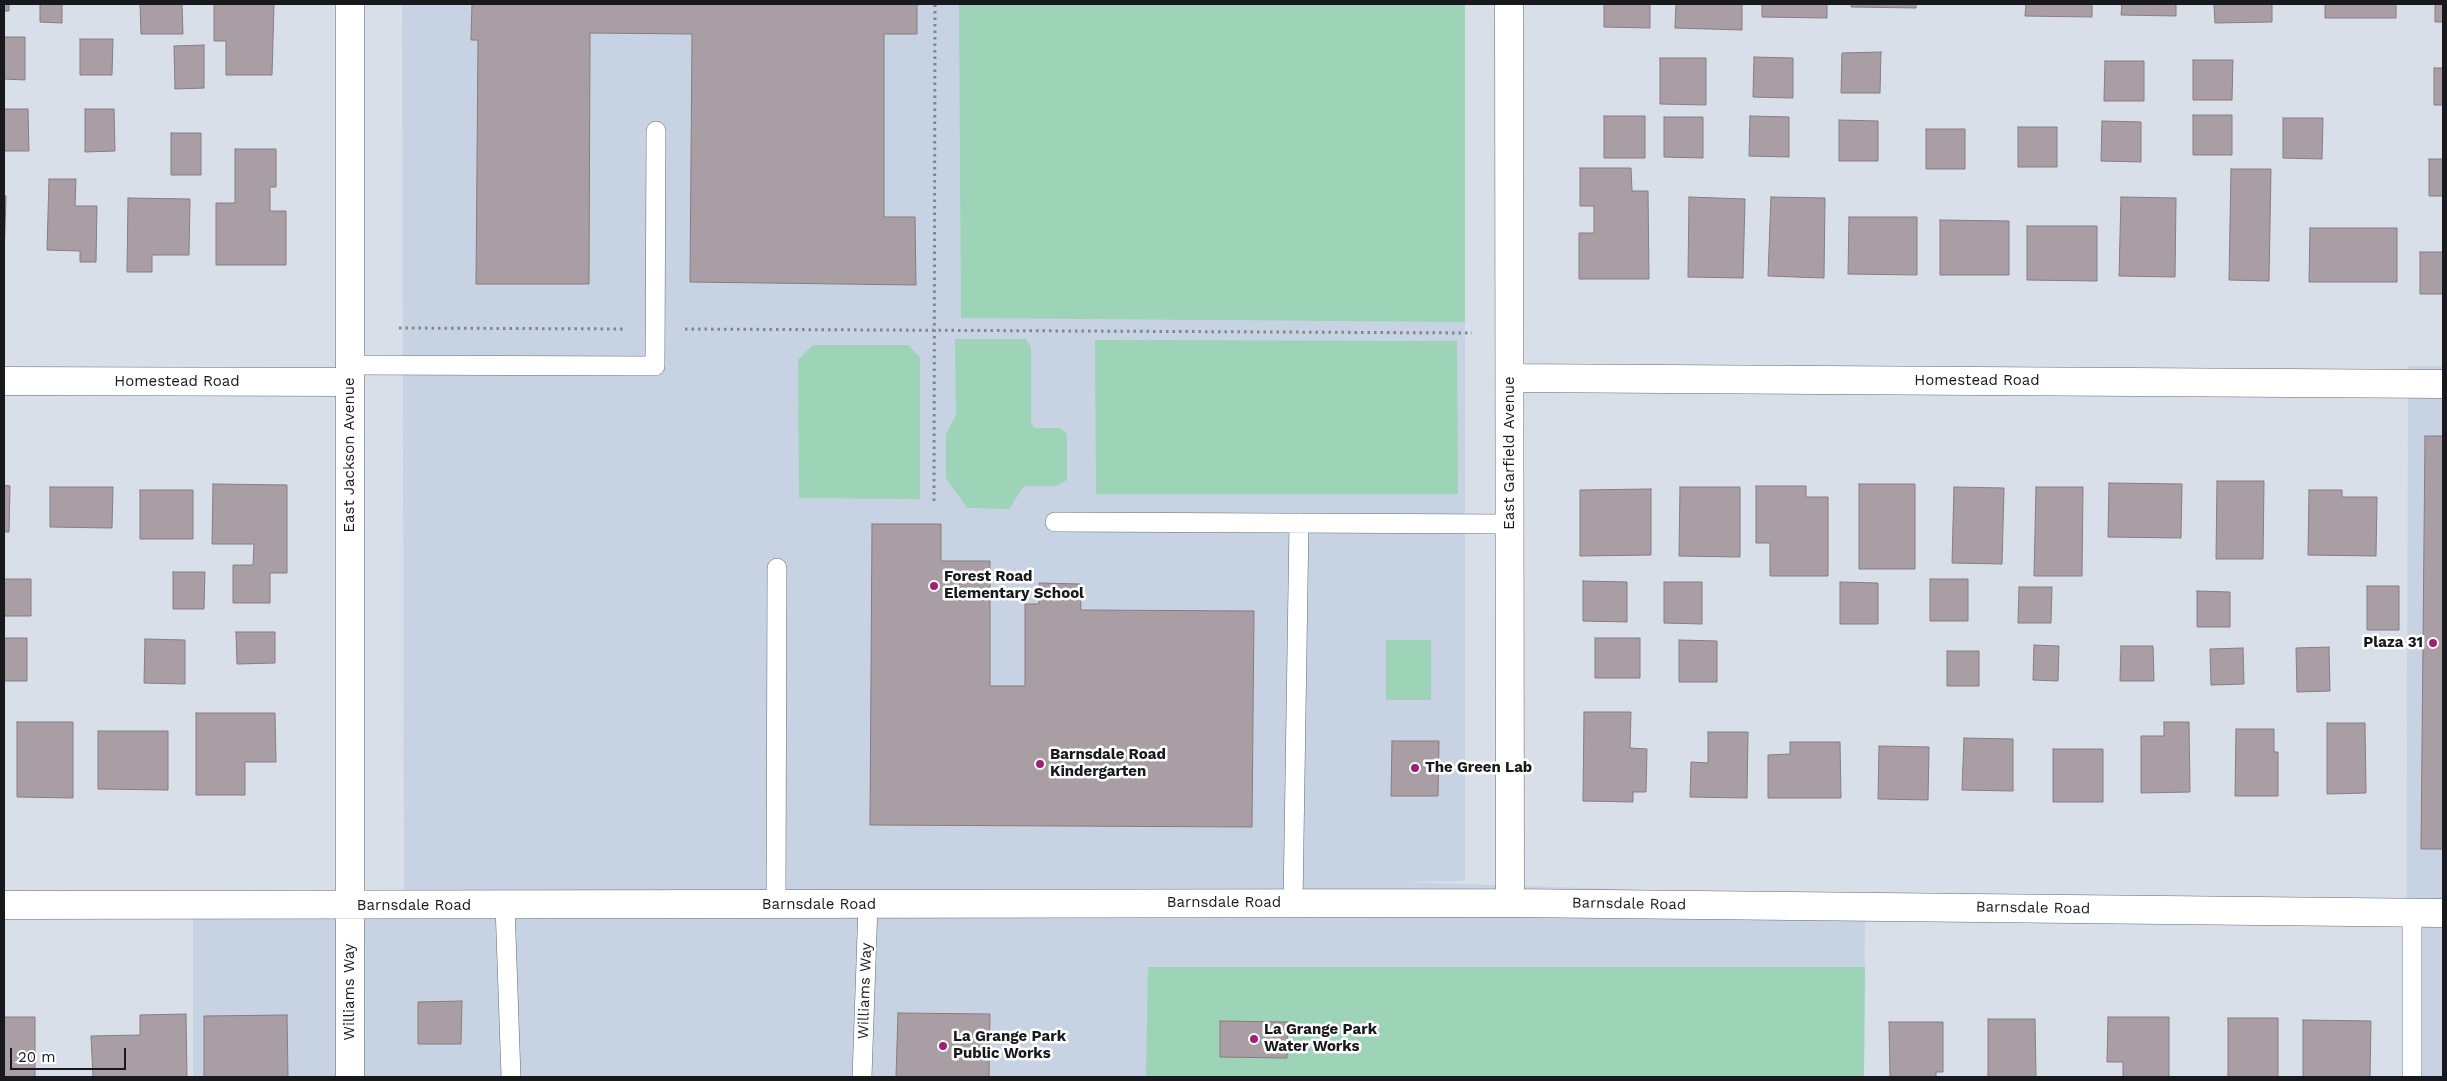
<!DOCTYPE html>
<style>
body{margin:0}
#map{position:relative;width:2447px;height:1081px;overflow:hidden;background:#d8dfe9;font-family:"Work Sans",sans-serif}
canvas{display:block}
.frame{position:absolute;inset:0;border:5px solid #17191d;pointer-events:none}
.scale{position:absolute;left:10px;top:1048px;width:116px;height:22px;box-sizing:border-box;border:2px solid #17191d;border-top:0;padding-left:6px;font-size:15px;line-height:18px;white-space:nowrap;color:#17191d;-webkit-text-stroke:4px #fff;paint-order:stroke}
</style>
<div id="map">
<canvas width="2447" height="1081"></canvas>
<div class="frame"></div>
<div class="scale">20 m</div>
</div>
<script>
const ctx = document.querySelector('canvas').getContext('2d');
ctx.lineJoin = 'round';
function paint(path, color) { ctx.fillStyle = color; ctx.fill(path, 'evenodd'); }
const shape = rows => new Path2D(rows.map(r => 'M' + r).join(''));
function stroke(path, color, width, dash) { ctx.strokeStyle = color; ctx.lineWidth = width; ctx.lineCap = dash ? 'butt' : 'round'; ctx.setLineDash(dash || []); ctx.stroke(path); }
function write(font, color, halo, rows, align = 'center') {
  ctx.font = font + ' "Work Sans",sans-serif'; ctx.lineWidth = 5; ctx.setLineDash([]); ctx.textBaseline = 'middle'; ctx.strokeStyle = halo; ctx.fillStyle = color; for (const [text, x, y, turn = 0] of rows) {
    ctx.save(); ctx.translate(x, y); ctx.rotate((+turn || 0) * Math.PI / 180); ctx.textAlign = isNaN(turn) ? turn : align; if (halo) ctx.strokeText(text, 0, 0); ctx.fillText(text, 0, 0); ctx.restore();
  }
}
paint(shape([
 [402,4,1465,4,1465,881,1401,882,1865,897,1864,1077,193,1077,193,900,404,899],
 [2408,366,2443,366,2443,1077,2406,1077]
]), '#c7d3e3');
paint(shape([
 [959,4,1465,4,1465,322,961,318],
 [955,339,1026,339,1031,347,1031,422,1034,428,1060,428,1067,434,1067,480,1055,486,1024,486,1009,509,967,508,946,478,946,434,956,415],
 [1095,340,1457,341,1458,494,1096,494],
 [813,345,908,345,920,357,920,499,799,498,798,360],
 [1386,640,1431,640,1431,700,1386,700],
 [1148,967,1865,967,1864,1077,1146,1077]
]), '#9dd3b6');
const building = shape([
 [4,4,9,4,9,11,4,11,4,4],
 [40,4,62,4,62,23,40,22,40,4],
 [140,4,182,4,183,34,141,34,140,4],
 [214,4,274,4,272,75,226,75,226,41,214,41,214,4],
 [472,4,917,4,917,34,884,34,884,217,915,217,916,285,690,282,692,34,590,33,589,284,476,284,478,40,471,40,472,4],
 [1604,4,1650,4,1650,28,1604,27,1604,4],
 [1676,4,1742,4,1742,30,1675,28,1676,4],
 [1762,4,1827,4,1827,18,1762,17,1762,4],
 [1851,4,1916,4,1916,8,1851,7,1851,4],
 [2026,4,2092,4,2092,17,2025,16,2026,4],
 [2122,4,2176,4,2176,16,2121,15,2122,4],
 [2214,4,2272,4,2272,22,2215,23,2214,4],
 [2325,4,2396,4,2396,18,2325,18,2325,4],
 [2435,4,2443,4,2443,22,2435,22,2435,4],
 [4,37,25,37,25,80,4,79,4,37],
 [80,39,113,39,112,75,80,75,80,39],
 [204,45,204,88,175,89,174,46,204,45],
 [1881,52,1880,93,1841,93,1842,53,1881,52],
 [1754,57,1793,58,1793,98,1753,97,1754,57],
 [1660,58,1706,58,1706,105,1660,104,1660,58],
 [2193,60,2233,60,2232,100,2193,100,2193,60],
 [2105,61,2144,61,2144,101,2104,101,2105,61],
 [2434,68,2443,68,2443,105,2434,105,2434,68],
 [4,109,28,109,29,151,4,151,4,109],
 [85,109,114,109,115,151,85,152,85,109],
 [2193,115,2232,115,2232,155,2193,155,2193,115],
 [1604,116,1645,116,1645,158,1604,158,1604,116],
 [1750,116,1789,117,1789,157,1749,156,1750,116],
 [1664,117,1703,117,1703,158,1664,157,1664,117],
 [2283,118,2323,118,2322,159,2283,158,2283,118],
 [1839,120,1878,121,1878,161,1839,161,1839,120],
 [2102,121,2141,122,2141,162,2101,161,2102,121],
 [2018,127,2057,127,2057,167,2018,167,2018,127],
 [1926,129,1965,129,1965,169,1926,169,1926,129],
 [171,133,201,133,201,175,171,175,171,133],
 [235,149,276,149,276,187,270,187,270,211,286,211,286,265,216,265,216,203,235,203,235,149],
 [2429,159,2443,159,2443,196,2429,196,2429,159],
 [1580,168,1631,168,1632,191,1648,191,1649,279,1579,279,1579,233,1594,233,1594,206,1580,206,1580,168],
 [2231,169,2271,169,2269,281,2229,280,2231,169],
 [49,179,76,179,75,206,97,206,96,262,80,262,80,251,47,250,49,179],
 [4,195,6,196,4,260,4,195],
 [1689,197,1745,199,1743,278,1688,277,1689,197],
 [1771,197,1825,198,1824,278,1768,276,1771,197],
 [2121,197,2176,198,2175,277,2119,276,2121,197],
 [128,198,190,199,189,255,152,255,152,272,127,272,128,198],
 [1849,217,1917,217,1917,275,1848,274,1849,217],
 [1940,220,2009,221,2009,275,1940,275,1940,220],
 [2027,226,2097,226,2097,281,2027,280,2027,226],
 [2310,228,2397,228,2397,282,2309,282,2310,228],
 [2420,252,2443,252,2443,294,2420,294,2420,252],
 [2425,436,2443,436,2443,849,2421,849,2425,436],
 [2217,481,2264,481,2263,559,2216,559,2217,481],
 [2109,483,2182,484,2181,538,2108,537,2109,483],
 [213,484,287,485,287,573,270,573,270,603,233,603,233,565,253,565,254,544,212,544,213,484],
 [1859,484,1915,484,1915,569,1859,569,1859,484],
 [4,485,10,486,9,532,4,532,4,485],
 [1756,486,1806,486,1806,497,1828,497,1828,576,1770,576,1770,543,1756,543,1756,486],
 [50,487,113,487,112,528,50,527,50,487],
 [1680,487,1740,487,1740,557,1679,556,1680,487],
 [1954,487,2004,488,2002,564,1952,563,1954,487],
 [2036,487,2083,487,2082,576,2034,576,2036,487],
 [1651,489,1651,555,1580,556,1580,490,1651,489],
 [140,490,193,490,193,539,140,539,140,490],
 [2309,490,2342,490,2342,497,2377,497,2376,556,2308,555,2309,490],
 [872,524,941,524,941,561,990,561,990,686,1025,686,1025,604,1039,604,1039,583,1080,584,1081,610,1254,611,1252,827,870,825,872,524],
 [173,572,205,572,204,609,173,609,173,572],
 [4,579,31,579,31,616,4,616,4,579],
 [1930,579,1968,579,1968,621,1930,621,1930,579],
 [1583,581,1627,582,1627,622,1583,621,1583,581],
 [1664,582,1702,582,1702,624,1664,623,1664,582],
 [1840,582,1878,583,1878,624,1840,624,1840,582],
 [2367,586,2399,586,2399,630,2367,630,2367,586],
 [2019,587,2052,587,2051,623,2018,623,2019,587],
 [2197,591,2230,592,2230,627,2197,627,2197,591],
 [236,632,275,632,275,663,237,664,236,632],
 [4,638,27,638,27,681,4,681,4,638],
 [1595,638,1640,638,1640,678,1595,678,1595,638],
 [145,639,185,640,185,684,144,683,145,639],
 [1679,640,1717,641,1717,682,1679,682,1679,640],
 [2034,645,2059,646,2058,681,2033,680,2034,645],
 [2121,646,2153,646,2154,681,2120,681,2121,646],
 [2329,647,2330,691,2297,692,2296,648,2329,647],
 [2243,648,2244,684,2211,685,2210,649,2243,648],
 [1947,651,1979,651,1979,686,1947,686,1947,651],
 [1584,712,1631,712,1630,748,1647,749,1646,792,1633,792,1633,802,1583,801,1584,712],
 [196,713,275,713,276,762,245,762,245,795,196,795,196,713],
 [17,722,73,722,73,798,17,797,17,722],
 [2164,722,2189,722,2190,792,2141,793,2141,736,2164,736,2164,722],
 [2327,723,2365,723,2366,793,2327,794,2327,723],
 [2236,729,2274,729,2274,752,2278,752,2278,796,2235,796,2236,729],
 [98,731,168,731,168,790,98,789,98,731],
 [1708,732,1748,732,1747,798,1690,797,1691,762,1708,763,1708,732],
 [1964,738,2013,739,2013,791,1962,790,1964,738],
 [1392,741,1439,741,1438,796,1391,796,1392,741],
 [1790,742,1840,742,1841,798,1768,798,1768,755,1790,754,1790,742],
 [1879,746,1929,747,1928,800,1878,799,1879,746],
 [2053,749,2103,749,2103,802,2053,802,2053,749],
 [462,1001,461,1044,418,1044,418,1002,462,1001],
 [898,1013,990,1014,989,1077,896,1077,898,1013],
 [186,1014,187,1077,93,1077,91,1036,140,1035,140,1015,186,1014],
 [287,1015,288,1077,204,1077,204,1016,287,1015],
 [4,1017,35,1017,35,1077,4,1077,4,1017],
 [2108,1017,2169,1017,2169,1077,2123,1077,2123,1062,2107,1062,2108,1017],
 [2228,1018,2278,1018,2278,1077,2228,1077,2228,1018],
 [1988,1019,2035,1019,2036,1077,1988,1077,1988,1019],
 [2303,1020,2371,1021,2370,1077,2303,1077,2303,1020],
 [1220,1021,1288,1022,1287,1058,1220,1057,1220,1021],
 [1889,1022,1943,1022,1943,1072,1936,1072,1936,1077,1890,1077,1889,1022]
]);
paint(building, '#a99ea4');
stroke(building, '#887c82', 1);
const lane = shape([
 [350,365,655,366,656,131],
 [1055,522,1510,524],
 [1293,903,1299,523],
 [505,905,511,1077],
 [776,905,777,568],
 [862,1077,868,905],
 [2412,1077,2412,913]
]);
const street = shape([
 [350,4,350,1077],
 [1509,4,1510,903],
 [1510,378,2443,384],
 [4,381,350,382],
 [4,905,1510,903,2443,913]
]);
stroke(lane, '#646a73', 20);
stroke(street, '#646a73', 29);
stroke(shape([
 [399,328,626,329],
 [685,329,1472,333],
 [934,501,935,4]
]), '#81868d', 3, [2.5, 4]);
stroke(lane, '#fff', 19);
stroke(street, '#fff', 28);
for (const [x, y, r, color] of [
 [934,586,5,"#a02173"],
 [2433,643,5,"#a02173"],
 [1040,764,5,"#a02173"],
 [1415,768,5,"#a02173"],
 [1254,1039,5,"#a02173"],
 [943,1046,5,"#a02173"]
]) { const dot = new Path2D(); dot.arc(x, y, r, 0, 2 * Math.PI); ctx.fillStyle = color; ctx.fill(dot); stroke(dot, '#fff', 2); }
write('15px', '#17191d', '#fff', [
 ["Homestead Road",1977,381],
 ["Homestead Road",177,382],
 ["East Garfield Avenue",1510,453,-90],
 ["East Jackson Avenue",350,455,-90],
 ["Barnsdale Road",1224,903],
 ["Barnsdale Road",1629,904,1],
 ["Barnsdale Road",819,905],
 ["Barnsdale Road",414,906],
 ["Barnsdale Road",2033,908,1],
 ["Williams Way",865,991,-88],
 ["Williams Way",350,992,-90]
]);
write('bold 15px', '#17191d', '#fff', [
 ["Forest Road",944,577],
 ["Elementary School",944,594],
 ["Plaza 31",2423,643,"right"],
 ["Barnsdale Road",1050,755],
 ["Kindergarten",1050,772],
 ["The Green Lab",1425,768],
 ["La Grange Park",1264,1030],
 ["Water Works",1264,1047],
 ["La Grange Park",953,1037],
 ["Public Works",953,1054]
], 'left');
</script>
